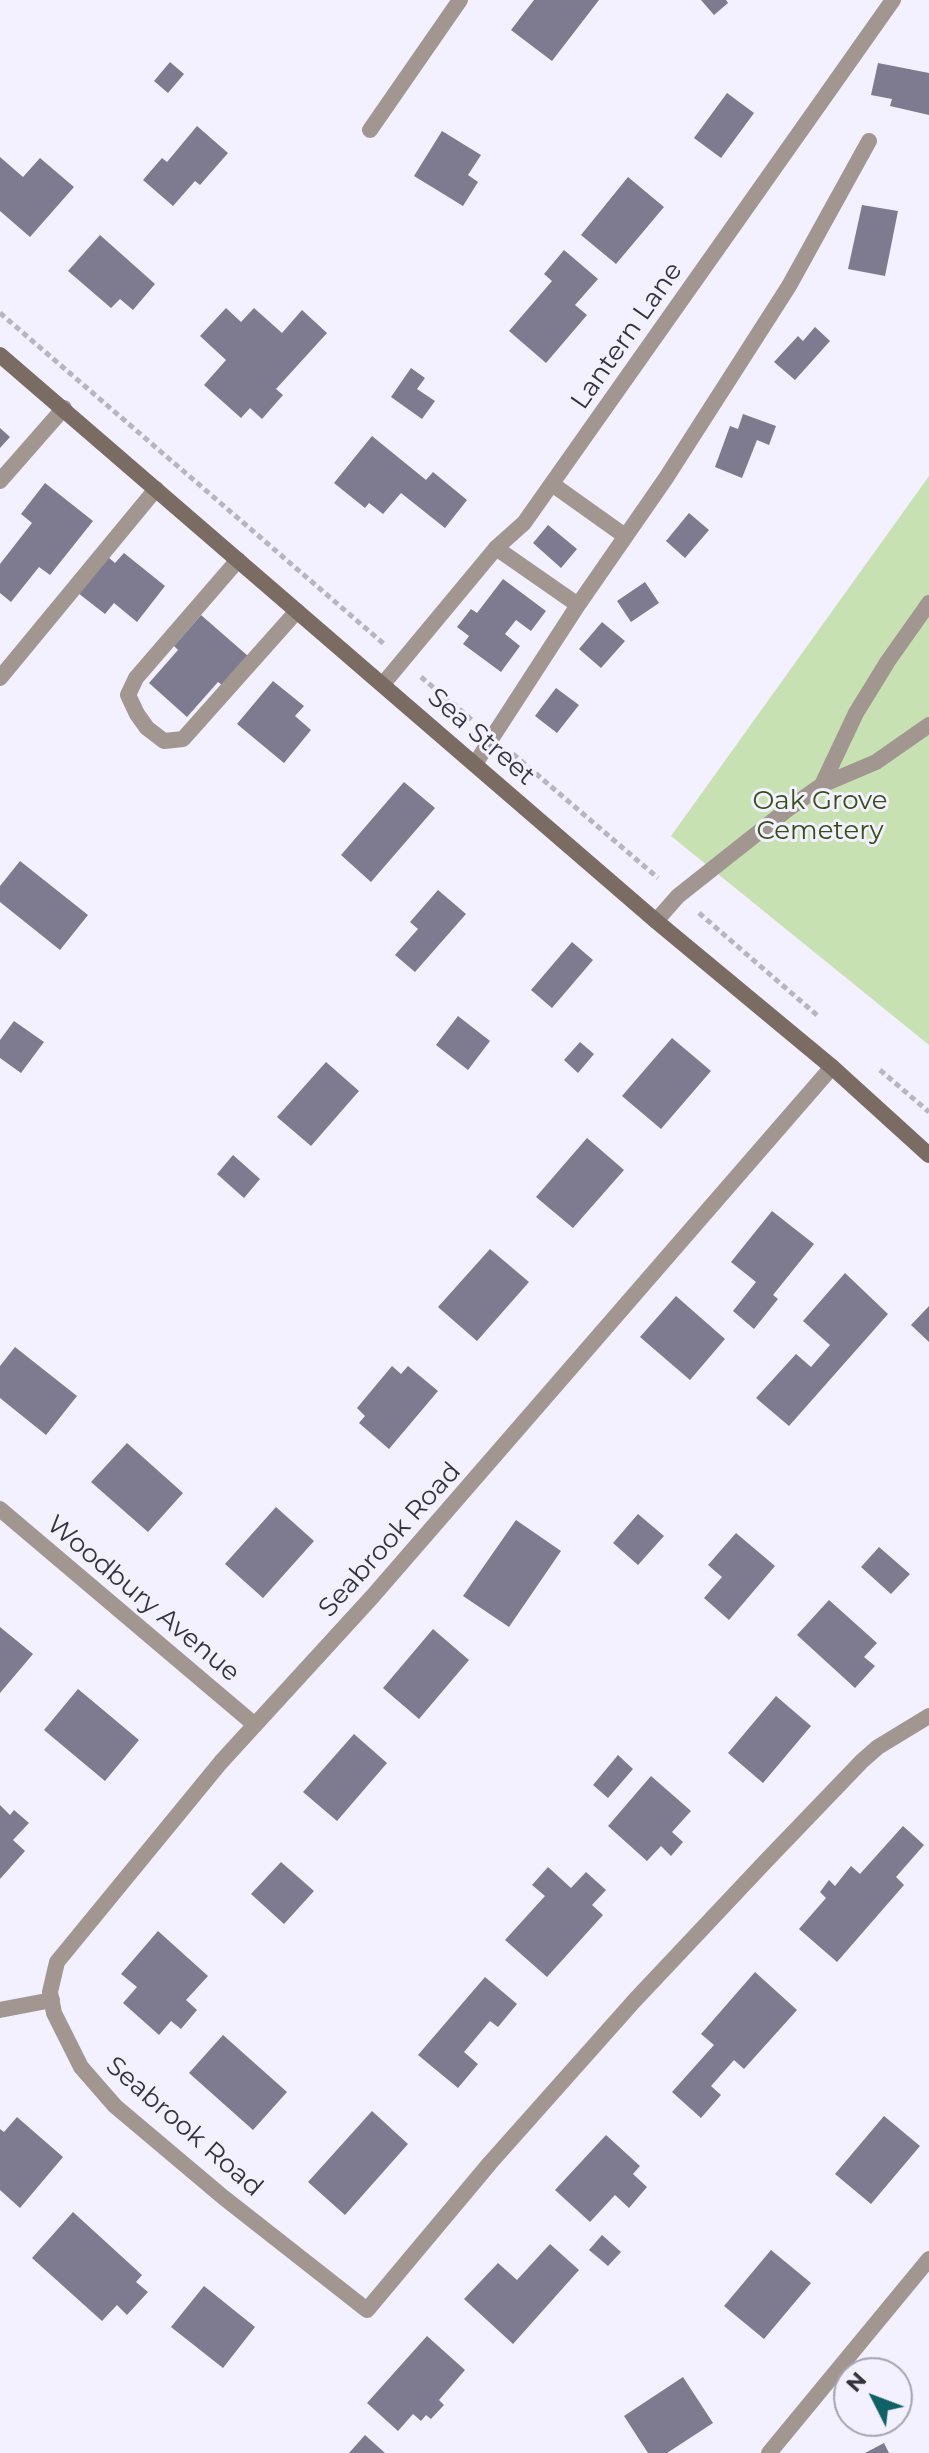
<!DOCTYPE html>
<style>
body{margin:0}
#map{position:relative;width:929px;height:2453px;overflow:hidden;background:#f3f0ff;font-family:Montserrat,sans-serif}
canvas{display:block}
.north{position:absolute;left:833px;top:2357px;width:80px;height:80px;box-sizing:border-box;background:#f3f0ff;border:2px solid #a7a4b1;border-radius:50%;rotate:312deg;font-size:22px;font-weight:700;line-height:32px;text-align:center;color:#34323c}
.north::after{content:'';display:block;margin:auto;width:28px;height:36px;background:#116266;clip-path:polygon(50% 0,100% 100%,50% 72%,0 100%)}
</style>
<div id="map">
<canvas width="929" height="2453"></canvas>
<div class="north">N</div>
</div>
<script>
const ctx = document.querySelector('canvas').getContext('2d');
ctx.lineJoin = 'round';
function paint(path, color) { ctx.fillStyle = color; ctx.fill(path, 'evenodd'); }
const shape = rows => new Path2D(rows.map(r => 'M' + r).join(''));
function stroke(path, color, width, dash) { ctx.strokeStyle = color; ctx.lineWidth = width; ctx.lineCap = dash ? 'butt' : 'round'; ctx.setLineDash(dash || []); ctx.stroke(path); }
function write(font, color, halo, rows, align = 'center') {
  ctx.font = font + ' Montserrat,sans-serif'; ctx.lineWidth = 6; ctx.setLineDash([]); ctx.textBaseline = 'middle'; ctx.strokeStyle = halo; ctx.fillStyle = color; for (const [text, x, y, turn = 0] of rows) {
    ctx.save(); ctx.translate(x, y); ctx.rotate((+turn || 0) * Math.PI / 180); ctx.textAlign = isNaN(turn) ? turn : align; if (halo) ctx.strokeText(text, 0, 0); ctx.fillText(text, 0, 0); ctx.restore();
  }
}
paint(shape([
 [929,476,929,1045,671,836]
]), '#c8e1b2');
paint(shape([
 [534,0,599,0,552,61,511,30],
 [701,0,726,0,728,3,714,15],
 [170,62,184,74,168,93,154,81],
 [878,63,929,73,929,115,890,106,892,99,871,95],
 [727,93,754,113,721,158,694,138],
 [197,126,228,153,200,185,195,181,173,206,143,180,162,158,167,162],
 [442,131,481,155,468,175,478,182,463,206,414,176],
 [0,157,23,177,40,158,74,187,30,237,0,211],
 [628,177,664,207,616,264,581,235],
 [862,205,898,211,885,276,848,269],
 [100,235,155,284,133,310,120,299,111,308,68,271],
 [564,250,598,279,575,305,587,315,546,363,509,331,552,281,544,274],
 [226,308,241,322,254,308,282,333,302,310,327,333,276,389,283,395,262,419,250,408,241,418,204,385,226,360,200,336],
 [815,327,830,341,795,380,774,362,798,336,803,341],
 [411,368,425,378,417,389,435,401,422,419,391,397],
 [743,414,776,426,769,445,757,440,742,478,715,467,730,426,738,429],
 [0,428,10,437,0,448],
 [372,436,426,480,433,472,467,500,445,528,401,493,383,514,369,503,365,508,334,483],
 [45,483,93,521,50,575,39,567,11,602,0,593,0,564,32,523,21,514],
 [689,513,709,530,685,558,666,541],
 [548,525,577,549,561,568,533,543],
 [124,553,165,586,137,622,114,603,105,614,78,593,108,557,115,563],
 [503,579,546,611,531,631,516,620,505,634,520,646,501,672,463,644,469,636,457,627,471,609,477,613],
 [645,582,659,603,631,622,617,601],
 [201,615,248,656,222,685,218,682,187,717,149,683,178,650,174,646],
 [602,622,625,641,601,668,579,649],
 [273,681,304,706,295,716,311,730,284,763,237,724],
 [556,688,579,705,557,733,535,716],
 [404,782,435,808,371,882,341,855],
 [20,861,88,915,60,950,0,902,0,886],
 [438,890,466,914,415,972,395,955,418,929,410,922],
 [572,942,593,960,552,1008,531,990],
 [458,1016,490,1041,468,1070,436,1045],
 [14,1021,44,1042,21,1073,0,1058,0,1040],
 [672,1038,711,1071,661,1129,622,1096],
 [580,1042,594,1054,578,1073,564,1060],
 [326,1062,359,1091,311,1146,277,1117],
 [587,1138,624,1170,573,1228,536,1197],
 [233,1155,260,1179,244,1198,217,1174],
 [772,1211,814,1244,773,1295,778,1299,754,1329,733,1311,756,1282,731,1262],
 [490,1249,529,1282,477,1341,438,1307],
 [845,1273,888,1314,789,1426,756,1398,796,1354,811,1367,830,1345,803,1321],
 [676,1296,725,1339,690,1380,640,1337],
 [929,1306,929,1342,911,1325],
 [15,1347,77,1396,46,1435,0,1398,0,1366],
 [392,1366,401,1374,408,1366,438,1391,389,1449,359,1423,365,1416,357,1408],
 [127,1443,183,1493,148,1532,91,1482],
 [276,1507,314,1541,263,1598,225,1564],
 [638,1514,664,1536,638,1565,613,1543],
 [516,1520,561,1551,509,1627,463,1596],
 [736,1533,775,1566,729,1620,704,1598,722,1577,708,1565],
 [879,1547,910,1574,891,1594,861,1567],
 [829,1600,877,1643,864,1657,875,1666,855,1688,797,1635],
 [0,1627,33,1654,0,1693],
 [433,1629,469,1660,419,1719,383,1688],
 [78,1689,139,1740,105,1781,44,1730],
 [776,1696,811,1726,763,1783,728,1753],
 [354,1734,387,1763,337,1821,303,1792],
 [618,1755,633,1769,608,1798,593,1785],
 [651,1776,691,1811,672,1832,683,1842,671,1856,661,1846,647,1861,608,1826],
 [0,1805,10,1815,14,1810,29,1823,13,1840,25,1851,0,1879],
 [903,1826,924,1845,896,1877,904,1885,837,1962,799,1929,826,1898,820,1892,829,1880,835,1886,851,1866,860,1874],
 [281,1862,314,1891,284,1924,251,1894],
 [548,1867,571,1888,586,1872,606,1890,592,1905,603,1915,547,1977,505,1940,545,1896,532,1885],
 [158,1931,208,1976,186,2000,197,2010,181,2029,171,2021,159,2035,123,2003,137,1987,121,1974],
 [755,1972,797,2010,744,2069,734,2060,711,2086,721,2095,701,2118,672,2092,714,2045,701,2034],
 [485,1977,517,2004,498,2027,490,2021,464,2052,478,2064,458,2088,418,2055],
 [223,2035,287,2092,253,2130,189,2073],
 [372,2111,408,2144,345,2215,308,2182],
 [884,2116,920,2146,871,2204,835,2174],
 [17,2117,63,2157,20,2208,0,2190,0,2129,4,2132],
 [606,2135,640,2166,633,2174,647,2187,629,2208,615,2195,590,2222,555,2190],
 [73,2212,142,2275,136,2282,148,2292,127,2315,117,2305,102,2321,32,2258],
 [602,2235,621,2252,608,2266,589,2250],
 [550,2244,579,2270,513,2344,464,2299,498,2263,517,2280],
 [771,2250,811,2283,764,2339,724,2306],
 [204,2286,255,2327,223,2368,171,2327],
 [427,2336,465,2370,439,2400,444,2405,431,2419,426,2415,421,2421,413,2414,398,2431,367,2403],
 [683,2377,713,2423,667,2453,648,2453,624,2416],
 [365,2435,385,2453,349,2453],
 [884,2443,889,2453,865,2453]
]), '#7e7a90');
stroke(shape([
 [0,313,384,644],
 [421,677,472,720],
 [513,754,658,878],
 [699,913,818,1016],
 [880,1070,929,1112]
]), '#b7b5c2', 5, [6, 4]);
stroke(shape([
 [0,481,64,408],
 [552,484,625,536],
 [496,548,578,605],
 [238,560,136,678,128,695,137,714,147,728,164,741,183,739,297,611],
 [475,764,578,605,666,478,789,286,869,141],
 [822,785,856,713,888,661,929,603],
 [656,921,678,896,788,809,822,785,876,762,929,725]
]), '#a19790', 16);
stroke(shape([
 [370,130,460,0],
 [0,678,156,489],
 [383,684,496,548,524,523,893,0],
 [832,1067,372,1597,221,1762,57,1962,50,1992,54,2013,81,2067,115,2106,223,2197,367,2310,490,2163,635,2000,765,1862,862,1761,878,1747,929,1716],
 [0,1509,255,1725],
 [0,2010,52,2000],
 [769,2453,929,2259]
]), '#a19790', 16);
stroke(shape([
 [0,355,656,921,832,1067,929,1155]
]), '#7a6c62', 16);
write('26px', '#34323c', '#f3f0ff', [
 ["Lantern Lane",627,336,-55],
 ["Sea Street",481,737,41],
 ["Seabrook Road",390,1540,-48],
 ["Woodbury Avenue",143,1599,40],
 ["Seabrook Road",184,2127,41]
]);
write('26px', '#355012', '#f3f0ff', [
 ["Oak Grove",820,801],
 ["Cemetery",820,831]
]);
</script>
